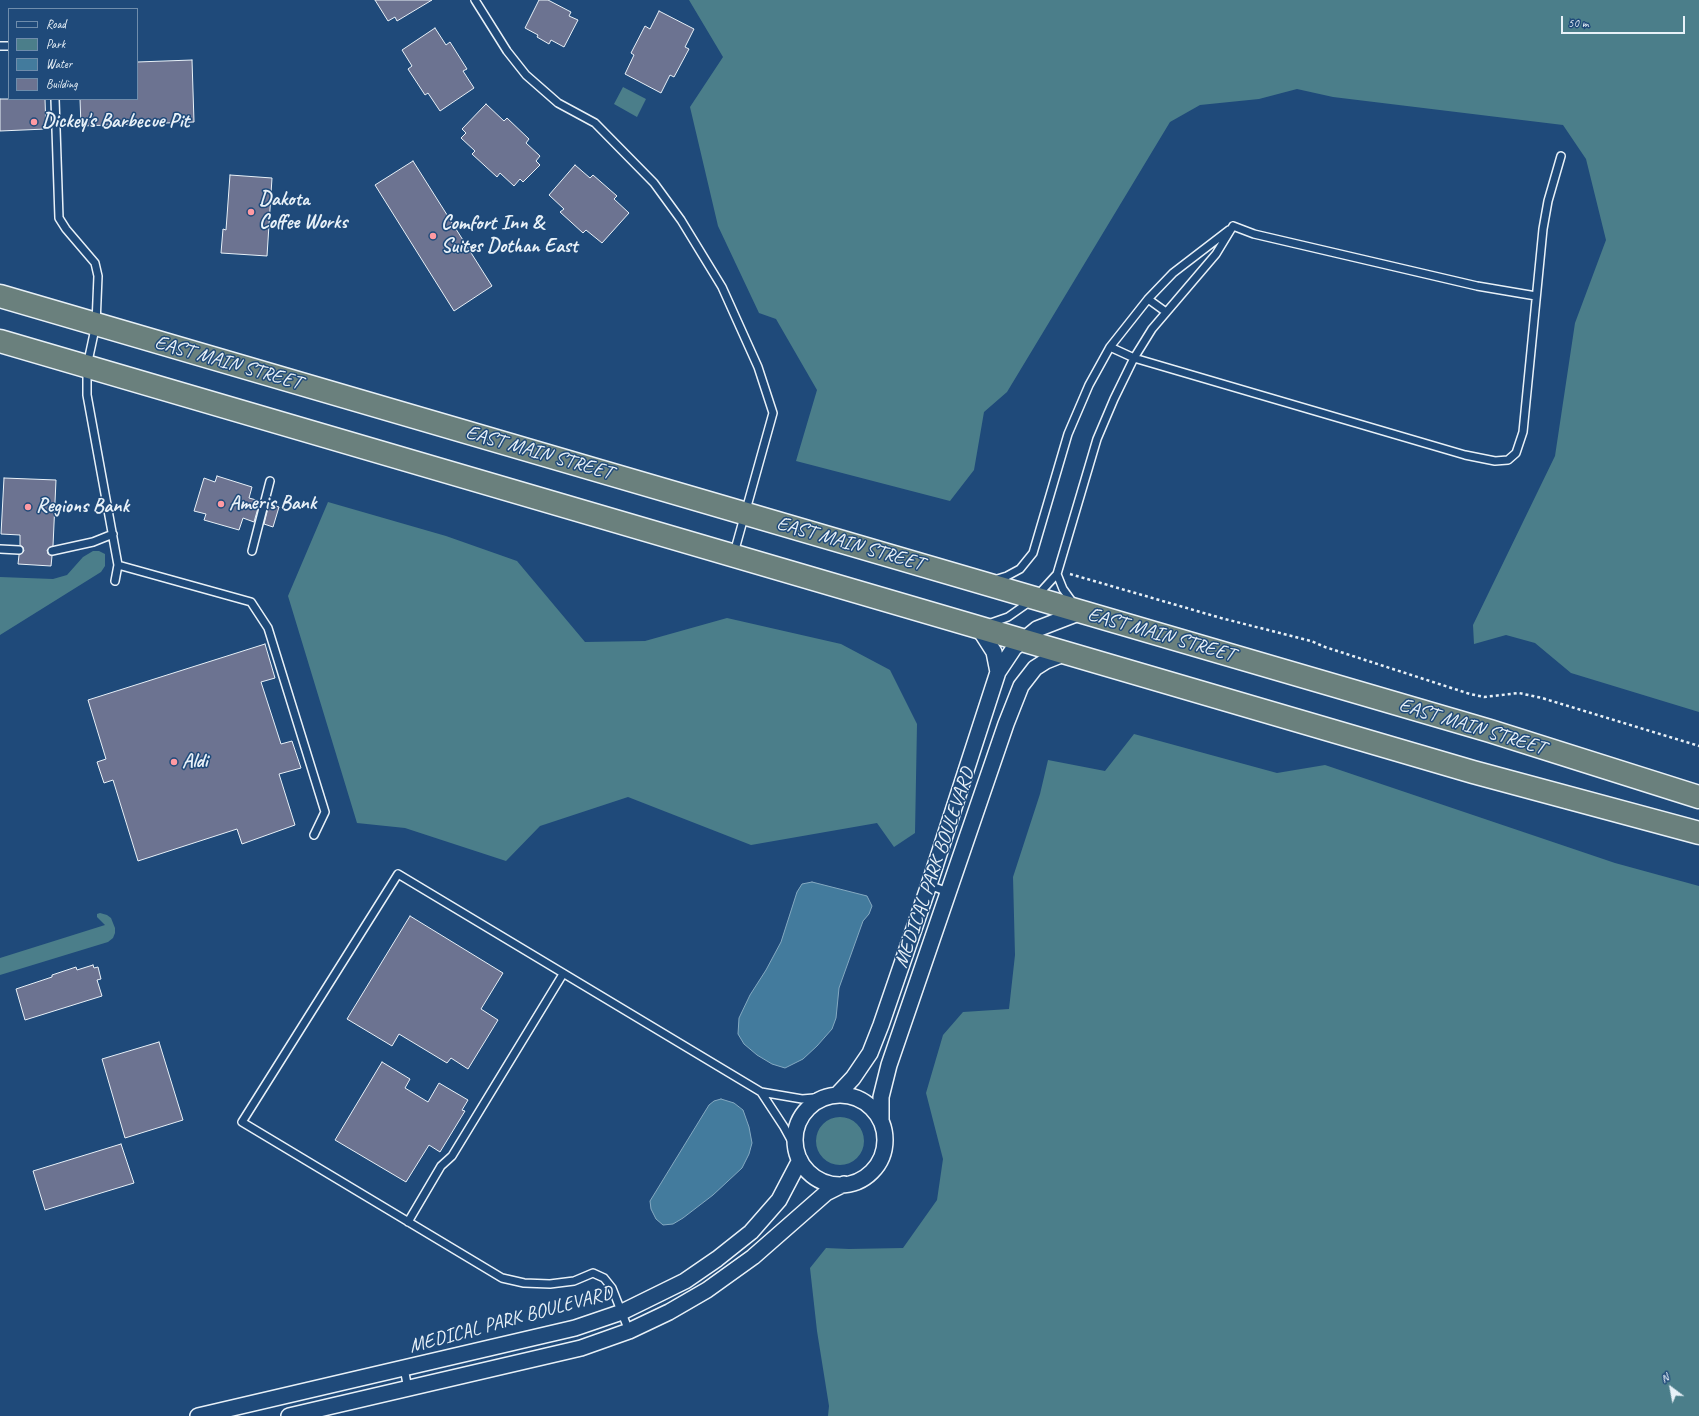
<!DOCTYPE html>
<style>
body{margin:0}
#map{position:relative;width:1699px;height:1416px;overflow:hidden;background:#1f4a7a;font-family:Caveat,sans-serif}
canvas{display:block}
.legend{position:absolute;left:8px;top:8px;width:130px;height:92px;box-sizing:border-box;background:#1f4a7a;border:1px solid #6f8dac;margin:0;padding:5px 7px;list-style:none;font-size:12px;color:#e8f1f8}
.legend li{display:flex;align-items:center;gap:8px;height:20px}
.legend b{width:20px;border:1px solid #6f8dac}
.north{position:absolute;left:1651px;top:1368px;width:40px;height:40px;-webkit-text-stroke:3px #1f4a7a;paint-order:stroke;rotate:328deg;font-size:11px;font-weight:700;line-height:16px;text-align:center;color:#e8f1f8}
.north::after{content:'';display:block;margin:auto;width:14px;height:18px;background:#e8f1f8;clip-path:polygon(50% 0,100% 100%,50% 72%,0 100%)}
.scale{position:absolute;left:1561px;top:16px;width:124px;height:18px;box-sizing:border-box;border:2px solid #e8f1f8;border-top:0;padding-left:5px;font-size:12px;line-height:14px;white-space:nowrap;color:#e8f1f8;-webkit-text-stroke:3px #1f4a7a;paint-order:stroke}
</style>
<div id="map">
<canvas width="1699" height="1416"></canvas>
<ul class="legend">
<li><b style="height:5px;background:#1f4a7a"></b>Road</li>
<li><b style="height:11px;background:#4b7e8a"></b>Park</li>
<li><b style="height:11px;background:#437b9d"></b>Water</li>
<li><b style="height:11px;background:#6c7391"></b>Building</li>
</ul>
<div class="north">N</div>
<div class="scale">50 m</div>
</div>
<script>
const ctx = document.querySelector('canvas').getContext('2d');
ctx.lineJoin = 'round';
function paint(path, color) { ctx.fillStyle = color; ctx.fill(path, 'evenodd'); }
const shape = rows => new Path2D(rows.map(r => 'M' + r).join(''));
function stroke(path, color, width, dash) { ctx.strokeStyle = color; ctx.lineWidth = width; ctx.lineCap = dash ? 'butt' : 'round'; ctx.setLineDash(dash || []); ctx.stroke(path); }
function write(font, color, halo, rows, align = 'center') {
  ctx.font = font + ' Caveat,sans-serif'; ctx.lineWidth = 3; ctx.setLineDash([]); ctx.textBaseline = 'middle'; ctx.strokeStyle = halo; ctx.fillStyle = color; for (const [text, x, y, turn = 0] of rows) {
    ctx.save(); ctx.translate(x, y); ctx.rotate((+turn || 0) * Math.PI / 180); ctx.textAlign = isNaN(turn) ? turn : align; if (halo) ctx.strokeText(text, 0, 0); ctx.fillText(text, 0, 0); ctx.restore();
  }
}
paint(shape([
 [689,0,1699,0,1699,712,1571,673,1535,643,1506,635,1474,644,1473,625,1555,456,1575,323,1606,240,1586,159,1563,125,1333,97,1297,89,1259,99,1200,105,1170,122,1007,392,984,412,974,470,950,501,796,461,817,390,776,319,759,313,718,226,690,107,723,57],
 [623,87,646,99,637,117,614,104],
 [328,502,446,536,517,561,585,642,645,641,727,618,841,644,890,670,917,724,915,833,894,847,877,823,751,845,628,797,540,826,506,861,405,828,357,823,288,596],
 [93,551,99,551,105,554,105,566,101,572,0,635,0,577,53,579,67,575,83,557],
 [1134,734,1277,773,1325,765,1615,863,1699,886,1699,1416,828,1416,829,1406,817,1331,810,1268,826,1248,849,1249,903,1248,937,1200,943,1159,926,1093,943,1035,963,1012,1009,1009,1015,955,1013,877,1040,794,1048,760,1105,771],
 [100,913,107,915,111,918,115,928,115,933,113,938,108,942,0,975,0,958,105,925,97,917,97,914],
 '816 1141a24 24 0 1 1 48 0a24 24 0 1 1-48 0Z'
]), '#4b7e8a');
const water = shape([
 [812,882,867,896,872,906,869,914,863,921,839,988,836,1018,832,1029,817,1046,803,1059,785,1068,772,1064,757,1055,744,1044,738,1034,739,1018,750,995,766,970,781,942,797,892,802,884,812,882],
 [721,1099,734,1103,743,1110,749,1127,752,1143,749,1154,742,1168,713,1195,683,1218,673,1224,663,1225,656,1219,651,1209,650,1201,709,1105,714,1101,721,1099]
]);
paint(water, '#437b9d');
stroke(water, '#85aac1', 1);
const building = shape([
 [375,0,432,0,397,21,395,17,388,21,375,0],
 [539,0,548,0,571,12,569,16,578,20,564,47,551,40,549,44,537,37,538,35,525,28,539,0],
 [659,11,694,29,685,47,689,49,674,77,670,75,661,93,625,74,634,55,631,53,645,26,650,29,659,11],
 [435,28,446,45,450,42,467,69,463,71,474,88,440,111,428,93,425,95,408,69,412,66,402,50,435,28],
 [192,60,194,122,81,126,80,99,137,99,137,62,192,60],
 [0,99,45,99,46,129,0,131,0,99],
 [486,104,504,121,507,118,529,139,526,143,540,156,536,161,540,165,523,182,520,179,514,186,500,173,497,177,472,154,475,151,461,138,466,133,462,129,486,104],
 [413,161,492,286,454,311,375,185,413,161],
 [575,165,590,178,593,175,617,196,614,199,629,213,602,243,586,230,583,233,560,212,564,209,549,195,575,165],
 [230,175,272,178,267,256,221,253,223,229,226,230,230,175],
 [217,476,252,487,249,498,260,501,254,522,243,518,239,530,204,520,206,514,194,511,204,478,215,482,217,476],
 [4,478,56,480,53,546,47,550,48,554,52,556,51,566,18,564,19,555,24,551,23,547,20,545,20,535,1,534,4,478],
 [269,504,279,507,273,527,264,524,269,504],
 [265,644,275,678,261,682,281,744,292,741,301,768,279,774,295,825,242,844,237,829,138,861,113,780,104,783,97,762,106,759,88,700,265,644],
 [410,916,503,973,481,1009,498,1020,468,1069,451,1058,447,1063,399,1034,392,1046,347,1019,410,916],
 [93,965,94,968,98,967,101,979,97,980,102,996,25,1020,16,989,52,977,52,975,76,967,77,970,93,965],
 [159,1042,183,1120,125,1138,102,1059,159,1042],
 [382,1062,410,1079,405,1088,428,1102,439,1083,468,1100,462,1110,465,1111,440,1152,429,1145,406,1182,335,1140,382,1062],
 [121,1144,134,1183,45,1210,33,1171,121,1144]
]);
paint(building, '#6c7391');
stroke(building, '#e8f1f8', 1);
const service = shape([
 [475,0,507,51,526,75,558,103,595,123,654,183,681,220,722,287,758,367,773,413,734,553],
 [0,46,9,46],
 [55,99,59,218,66,229,95,263,98,276,96,324,87,366,87,395,118,565,115,581],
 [1233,226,1254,234,1477,286,1536,296],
 [1148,299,1166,312],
 [1110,347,1134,358,1465,455,1495,461,1508,460,1516,453,1523,432,1543,229,1548,201,1561,156],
 [0,549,19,550],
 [52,551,93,542,113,534],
 [252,551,270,481],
 [118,565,251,602,268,628,325,812,314,835],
 [1057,574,1063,589,1073,603],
 [994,580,1007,576,1020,569,1033,553,1068,434,1089,385,1110,347,1148,299,1173,273,1229,230],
 [988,624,1008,617,1035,598,1057,574,1097,439,1114,399,1134,358,1152,329,1216,254,1233,226],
 [929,885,948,892],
 [761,1092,784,1127,796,1149],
 [408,1222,441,1166,452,1156,563,974],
 [629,1331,612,1288,604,1278,593,1273,574,1281,550,1284,524,1283,502,1278,242,1122,398,874,761,1092,802,1099,826,1097],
 [404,1368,408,1389]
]);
const minor = shape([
 [978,627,994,652,998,672],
 [837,1095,853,1078,870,1053,881,1025,929,885,998,672,1014,648,1037,629,1081,612],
 '795 1140a45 45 0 1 1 90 0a45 45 0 1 1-90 0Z',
 [881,1120,881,1097,889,1065,1006,724,1021,686,1035,668,1046,661,1066,653],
 [198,1416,575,1328,622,1312,685,1281,717,1259,751,1232,779,1200,800,1160],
 [289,1416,581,1348,629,1331,669,1312,707,1290,753,1257,826,1193,844,1184]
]);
const trunk = shape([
 [0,296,1490,731,1699,797],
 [0,341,1473,772,1699,833]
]);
stroke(service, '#e8f1f8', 10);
stroke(minor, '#e8f1f8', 18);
stroke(trunk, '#e8f1f8', 25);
stroke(shape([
 [1070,574,1221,618,1311,641,1325,647,1470,694,1484,697,1519,693,1542,698,1699,746]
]), '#e8f1f8', 2.5, [3, 3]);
stroke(service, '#1f4a7a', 7);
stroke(minor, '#1f4a7a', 15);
stroke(trunk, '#6a807d', 22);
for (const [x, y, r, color] of [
 [34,122,4,"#ff9aa2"],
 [251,212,4,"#ff9aa2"],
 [433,236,4,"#ff9aa2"],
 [221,504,4,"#ff9aa2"],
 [28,507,4,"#ff9aa2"],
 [174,762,4,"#ff9aa2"]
]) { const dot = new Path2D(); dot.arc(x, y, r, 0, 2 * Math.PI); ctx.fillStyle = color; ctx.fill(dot); stroke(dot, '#1f4a7a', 1.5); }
write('bold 20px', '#e8f1f8', '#1f4a7a', [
 ["Dickey's Barbecue Pit",42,122],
 ["Dakota",259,200],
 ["Coffee Works",259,223],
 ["Comfort Inn &",441,224],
 ["Suites Dothan East",441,247],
 ["Ameris Bank",229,504],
 ["Regions Bank",36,507],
 ["Aldi",182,762]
], 'left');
write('20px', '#e8f1f8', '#1f4a7a', [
 ["EAST MAIN STREET",228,363,16],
 ["EAST MAIN STREET",539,453,16],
 ["EAST MAIN STREET",850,544,16],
 ["EAST MAIN STREET",1161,635,16],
 ["EAST MAIN STREET",1472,727,17],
 ["MEDICAL PARK BOULEVARD",935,868,-71],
 ["MEDICAL PARK BOULEVARD",511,1320,-15]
]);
</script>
